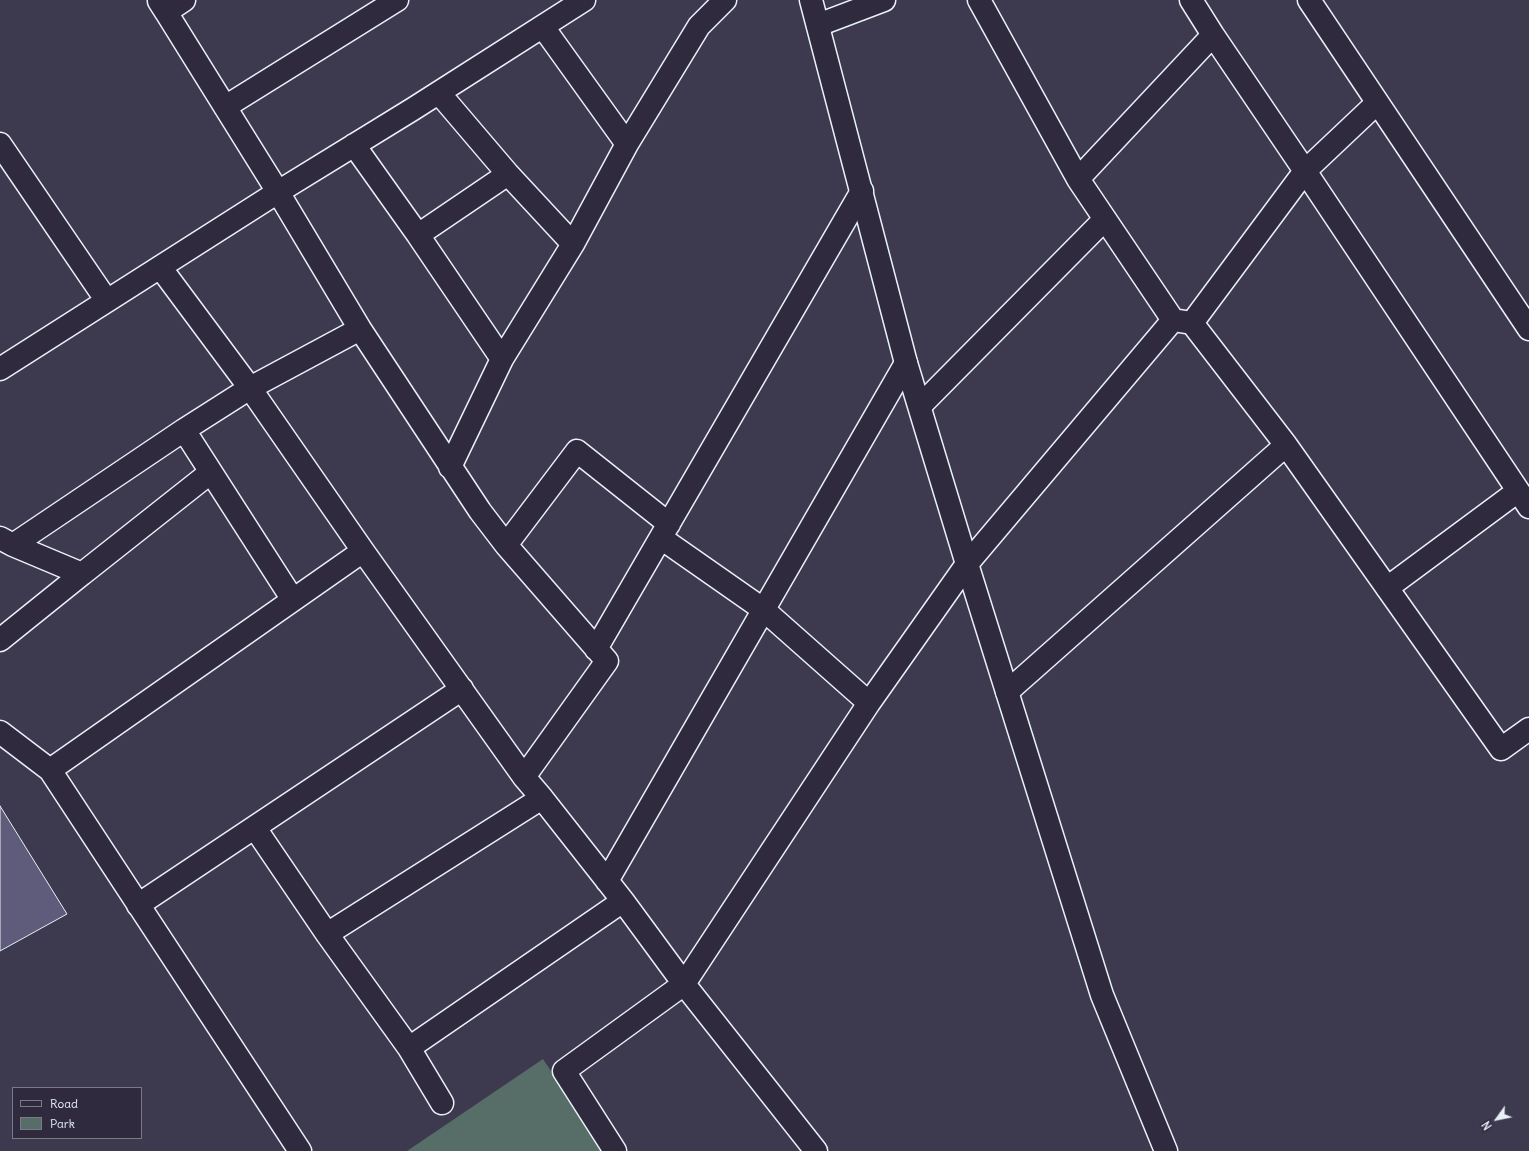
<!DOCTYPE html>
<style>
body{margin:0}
#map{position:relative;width:1529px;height:1151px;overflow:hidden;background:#3d394f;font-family:Delius,sans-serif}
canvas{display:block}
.legend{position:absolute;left:12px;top:1087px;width:130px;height:52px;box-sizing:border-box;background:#2f2a3d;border:1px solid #797a88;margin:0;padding:5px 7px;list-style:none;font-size:12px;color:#e8f1f8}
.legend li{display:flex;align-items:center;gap:8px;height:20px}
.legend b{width:20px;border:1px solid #797a88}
.north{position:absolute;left:1477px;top:1099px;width:40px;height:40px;-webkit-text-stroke:3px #2f2a3d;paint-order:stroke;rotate:237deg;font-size:11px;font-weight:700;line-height:16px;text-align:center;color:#e8f1f8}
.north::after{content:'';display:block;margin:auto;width:14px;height:18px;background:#e8f1f8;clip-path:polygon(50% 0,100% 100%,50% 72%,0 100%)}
</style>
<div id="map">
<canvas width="1529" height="1151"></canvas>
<ul class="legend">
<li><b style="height:5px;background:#2f2a3d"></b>Road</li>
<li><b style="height:11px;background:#576d68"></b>Park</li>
</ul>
<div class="north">N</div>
</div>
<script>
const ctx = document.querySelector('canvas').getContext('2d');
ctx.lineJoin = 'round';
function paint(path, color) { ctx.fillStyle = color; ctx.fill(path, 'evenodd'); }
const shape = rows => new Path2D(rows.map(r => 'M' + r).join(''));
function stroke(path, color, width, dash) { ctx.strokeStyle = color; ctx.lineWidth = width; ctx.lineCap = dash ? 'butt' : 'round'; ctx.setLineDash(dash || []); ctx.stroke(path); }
paint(shape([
 [543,1059,604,1151,407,1151]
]), '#576d68');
const building = shape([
 [0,806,67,914,0,951,0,806]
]);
paint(building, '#5e5c7a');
stroke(building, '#e8f1f8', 1);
const street = shape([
 [979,0,1078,179],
 [1191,0,1213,35,1305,171,1529,507],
 [1309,0,1529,329],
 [159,1,166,12,184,0],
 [166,12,278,192,360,329,480,511,506,545,607,661,524,777],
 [818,25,884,0],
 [439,93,508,174,573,244,627,144,543,27],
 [225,107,397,0],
 [0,144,107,301],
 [627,144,699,26,725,0],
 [354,145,418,235,502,359,450,467],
 [418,235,508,174],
 [160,267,250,388,363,551,524,777,542,798,623,901,684,984,816,1151],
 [1173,320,1078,179,1213,35],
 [1192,323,1305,171,1377,103],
 [502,359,573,244],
 [0,369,278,192,413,109,584,0],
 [920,406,1105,219],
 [184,430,293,600],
 [0,538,13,545,184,430,250,388,360,329],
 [661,538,764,610,869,703],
 [13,545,82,574,211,472],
 [506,545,577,451,669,524],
 [1387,588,1518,491],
 [0,640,82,574],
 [596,649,862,191],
 [1007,692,1286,445],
 [0,732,50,770,300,1151],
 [50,770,363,551],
 [255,828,327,934,409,1048,442,1103],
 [607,881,906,363],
 [138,905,462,689],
 [327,934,542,798],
 [409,1048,623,901],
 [615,1151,564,1071,684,984,869,703,967,564,1173,320,1192,323,1286,445,1501,749,1529,729]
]);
const secondary = shape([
 [811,0,906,363,967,564,1102,995,1166,1151]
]);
stroke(street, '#e8f1f8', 25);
stroke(secondary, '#e8f1f8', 25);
stroke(street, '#2f2a3d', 22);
stroke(secondary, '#2f2a3d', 22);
</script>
